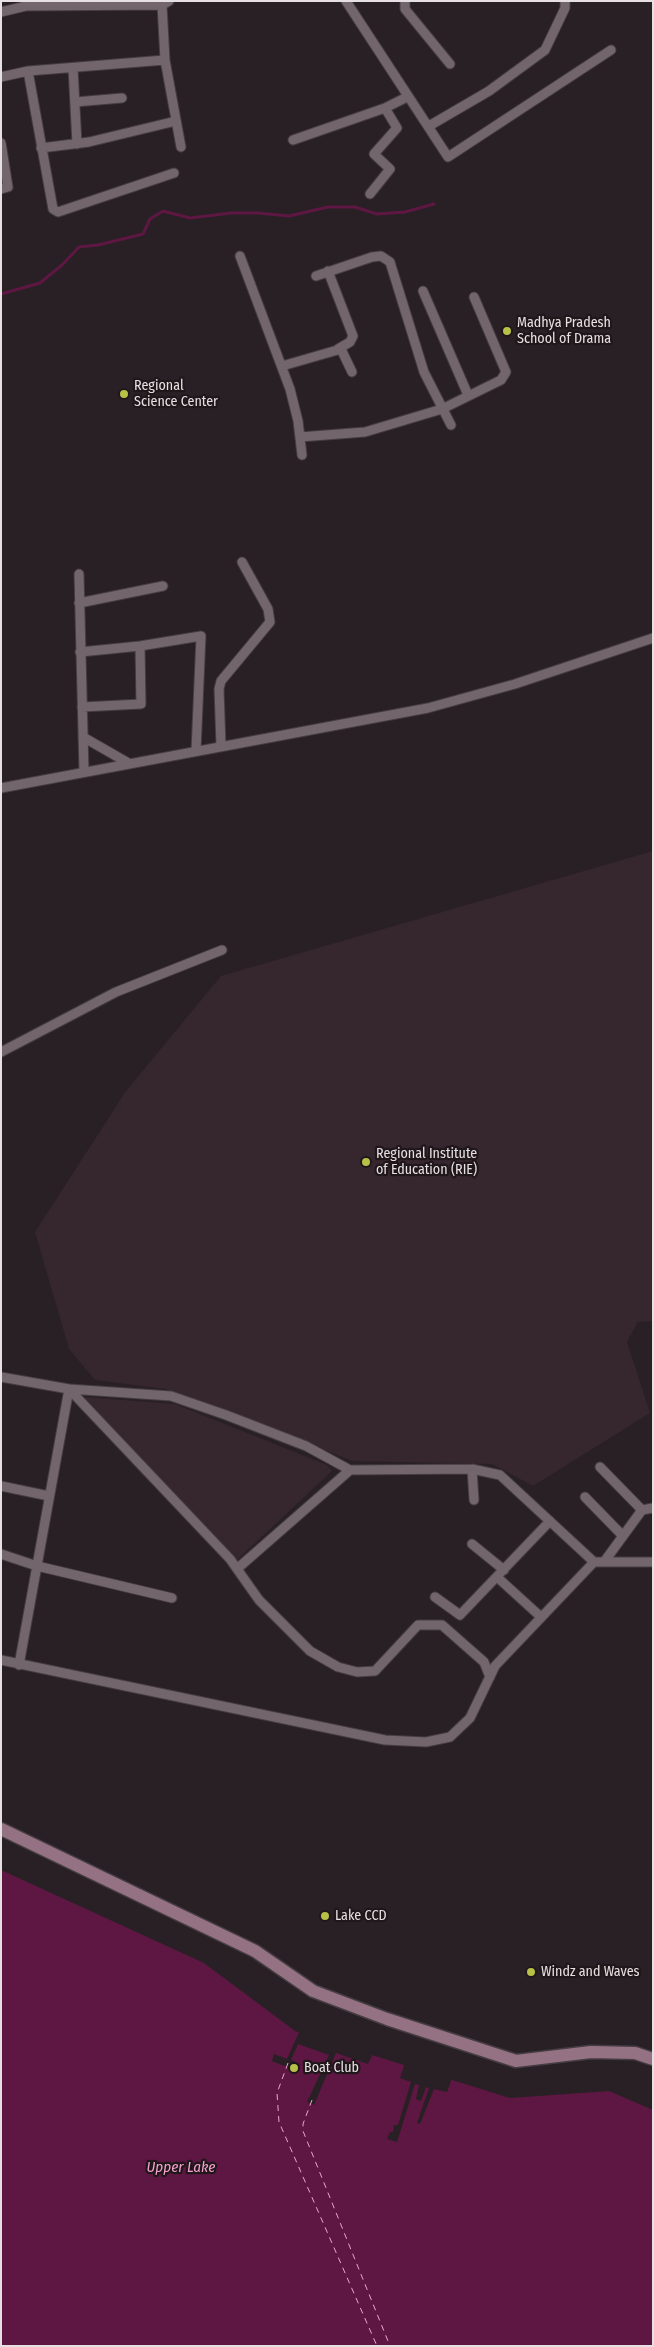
<!DOCTYPE html>
<style>
body{margin:0}
#map{position:relative;width:654px;height:2347px;overflow:hidden;background:#292025;font-family:"Fira Sans Condensed",sans-serif}
canvas{display:block}
.frame{position:absolute;inset:0;border:2px solid #e7e0e3;pointer-events:none}
</style>
<div id="map">
<canvas width="654" height="2347"></canvas>
<div class="frame"></div>
</div>
<script>
const ctx = document.querySelector('canvas').getContext('2d');
ctx.lineJoin = 'round';
function paint(path, color) { ctx.fillStyle = color; ctx.fill(path, 'evenodd'); }
const shape = rows => new Path2D(rows.map(r => 'M' + r).join(''));
function stroke(path, color, width, dash) { ctx.strokeStyle = color; ctx.lineWidth = width; ctx.lineCap = dash ? 'butt' : 'round'; ctx.setLineDash(dash || []); ctx.stroke(path); }
function write(font, color, halo, rows, align = 'center') {
  ctx.font = font + ' "Fira Sans Condensed",sans-serif'; ctx.lineWidth = 4.5; ctx.setLineDash([]); ctx.textBaseline = 'middle'; ctx.strokeStyle = halo; ctx.fillStyle = color; for (const [text, x, y, turn = 0] of rows) {
    ctx.save(); ctx.translate(x, y); ctx.rotate((+turn || 0) * Math.PI / 180); ctx.textAlign = isNaN(turn) ? turn : align; if (halo) ctx.strokeText(text, 0, 0); ctx.fillText(text, 0, 0); ctx.restore();
  }
}
paint(shape([
 [653,851,653,1321,638,1322,627,1342,650,1413,533,1486,492,1464,352,1461,217,1406,165,1389,95,1380,69,1349,35,1232,126,1091,221,976],
 [85,1397,175,1404,327,1465,332,1471,237,1560,86,1403]
]), '#36262e');
paint(shape([
 [1,1870,204,1963,295,2031,510,2098,609,2091,653,2110,653,2346,1,2346]
]), '#5d1742');
paint(shape([
 [300,2030,373,2053,368,2064,336,2053,314,2105,307,2102,329,2055,298,2044,291,2060,300,2064,297,2071,272,2061,274,2054,287,2059],
 [405,2063,452,2078,447,2092,434,2089,420,2124,417,2123,429,2088,426,2087,421,2101,416,2099,419,2085,415,2084,397,2142,387,2139,390,2132,393,2132,394,2125,398,2125,411,2082,400,2078]
]), '#292025');
stroke(shape([
 [1,294,40,283,62,265,79,247,98,245,143,234,150,219,163,211,190,218,231,213,258,213,289,216,328,207,355,207,377,214,405,212,434,204]
]), '#5d1742', 3);
stroke(shape([
 [288,2063,277,2093,279,2122,377,2346],
 [312,2100,303,2124,303,2131,390,2346]
]), '#f5a1cd', 1, [6, 5]);
const street = shape([
 [346,1,448,157,611,50],
 [405,1,405,9,450,64],
 [162,5,165,60,181,147],
 [1,12,26,6,162,5,169,1],
 [73,68,77,144],
 [28,71,53,209,58,212,174,173],
 [1,77,28,71,165,60],
 [75,102,122,98],
 [429,126,489,91,545,50,565,8,565,1],
 [293,140,385,108,407,97],
 [1,143,8,187,1,189],
 [41,148,89,142,176,121],
 [370,194,390,169,374,154,397,128,385,108],
 [240,256,290,389,298,421,302,455],
 [328,271,353,336,350,342,338,349],
 [316,276,372,257,381,256,390,262,424,372,451,425],
 [423,291,468,395],
 [282,366,341,349,352,372],
 [300,437,365,432,442,409,501,380,506,372,474,297],
 [79,574,84,772],
 [79,603,163,586],
 [80,652,140,646,201,636,196,751],
 [82,707,141,704,140,646],
 [83,737,130,764],
 [221,746,219,689,221,681,270,622,268,609,242,562],
 [1,788,428,708,515,684,653,638],
 [1,1052,116,992,222,950],
 [1,1377,69,1389,171,1396,226,1415,306,1446,350,1470,472,1469,500,1475,594,1562,653,1562],
 [69,1389,230,1559,259,1600,310,1651,338,1667,357,1672,375,1671,418,1625,442,1625,484,1662,490,1677],
 [600,1467,642,1510],
 [472,1469,474,1500],
 [1,1486,49,1496],
 [585,1497,623,1536],
 [472,1544,504,1570],
 [1,1554,37,1566,172,1598],
 [604,1562,642,1510,653,1508],
 [238,1568,350,1470],
 [497,1577,541,1617],
 [435,1597,460,1615,550,1521],
 [1,1660,385,1740,426,1742,450,1737,470,1718,495,1666,594,1562],
 [19,1665,69,1389]
]);
const secondary = shape([
 [1,1829,255,1951,313,1991,387,2019,516,2061,591,2052,635,2053,653,2059]
]);
stroke(street, '#453d41', 11);
stroke(secondary, '#453d41', 15);
stroke(street, '#72666c', 9);
stroke(secondary, '#947183', 12);
for (const [x, y, r, color] of [
 [507,331,5,"#b7c148"],
 [124,394,5,"#b7c148"],
 [366,1162,5,"#b7c148"],
 [325,1916,5,"#b7c148"],
 [531,1972,5,"#b7c148"],
 [294,2068,5,"#b7c148"]
]) { const dot = new Path2D(); dot.arc(x, y, r, 0, 2 * Math.PI); ctx.fillStyle = color; ctx.fill(dot); stroke(dot, '#20171b', 2); }
write('14px', '#e7e0e3', '#20171b', [
 ["Madhya Pradesh",517,323],
 ["School of Drama",517,339],
 ["Regional",134,386],
 ["Science Center",134,402],
 ["Regional Institute",376,1154],
 ["of Education (RIE)",376,1170],
 ["Lake CCD",335,1916],
 ["Windz and Waves",541,1972],
 ["Boat Club",304,2068]
], 'left');
write('italic 15px', '#f5a1cd', '#20171b', [
 ["Upper Lake",181,2168]
]);
</script>
